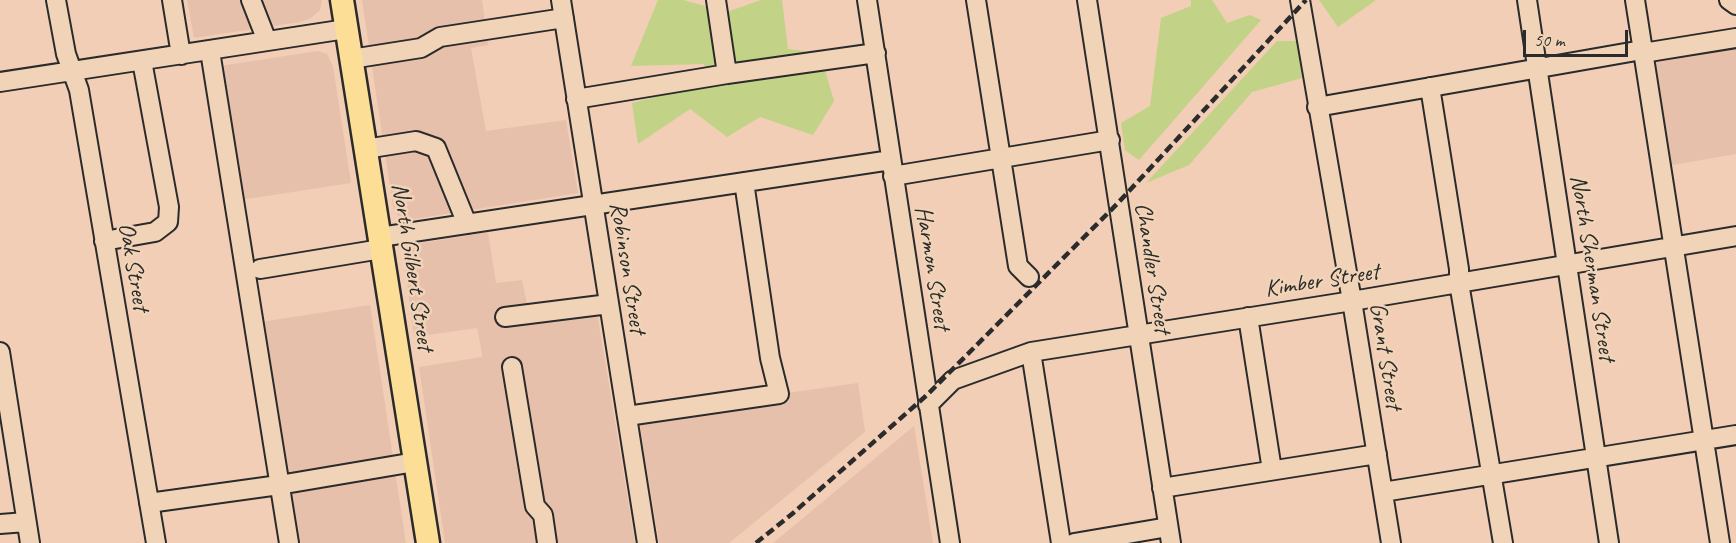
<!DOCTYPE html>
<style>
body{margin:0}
#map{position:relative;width:1736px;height:543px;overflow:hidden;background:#f1ceb5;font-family:Caveat,sans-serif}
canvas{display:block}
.scale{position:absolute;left:1523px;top:30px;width:105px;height:27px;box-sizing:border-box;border:3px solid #2b2b2b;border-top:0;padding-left:8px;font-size:18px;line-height:21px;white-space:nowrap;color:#2b2b2b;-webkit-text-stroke:4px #f1d4b7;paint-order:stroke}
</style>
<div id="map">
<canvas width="1736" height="543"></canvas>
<div class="scale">50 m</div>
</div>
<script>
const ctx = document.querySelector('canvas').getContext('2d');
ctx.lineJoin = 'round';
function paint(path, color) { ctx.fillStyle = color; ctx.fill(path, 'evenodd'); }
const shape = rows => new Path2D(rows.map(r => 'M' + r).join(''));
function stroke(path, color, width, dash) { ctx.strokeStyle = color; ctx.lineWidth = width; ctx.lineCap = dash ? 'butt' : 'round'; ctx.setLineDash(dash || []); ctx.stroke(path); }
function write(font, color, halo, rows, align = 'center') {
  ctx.font = font + ' Caveat,sans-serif'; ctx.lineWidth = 5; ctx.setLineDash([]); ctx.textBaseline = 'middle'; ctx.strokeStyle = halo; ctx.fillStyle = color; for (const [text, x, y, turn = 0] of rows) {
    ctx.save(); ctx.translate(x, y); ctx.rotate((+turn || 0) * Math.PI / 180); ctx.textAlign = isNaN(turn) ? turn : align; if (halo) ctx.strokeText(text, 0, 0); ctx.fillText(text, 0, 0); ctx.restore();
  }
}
paint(shape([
 [187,0,322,0,320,10,311,18,300,22,194,38],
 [362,0,482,0,488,45,471,48,486,131,566,120,578,193,408,220,398,216,393,207],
 [1736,38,1736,154,1661,167,1643,53],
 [318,51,327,54,333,66,351,183,234,201,213,67],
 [488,232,496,283,522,280,529,314,596,306,635,543,445,543,419,367,482,357,482,353,477,328,414,337,403,252,409,245],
 [370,305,406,543,289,543,254,323],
 [858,383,865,432,729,543,659,543,638,414],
 [914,426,933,543,773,543]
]), '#e7c0ab');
paint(shape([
 [658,0,683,0,727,12,761,0,782,0,788,49,820,53,834,101,813,135,760,117,727,137,690,109,638,144,632,103,708,83,704,64,631,66],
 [1191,0,1212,0,1227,23,1250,15,1261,20,1139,160,1125,150,1121,123,1150,106,1161,18,1191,6],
 [1319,0,1376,0,1338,27],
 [1277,41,1298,41,1302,78,1252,92,1189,165,1146,183]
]), '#c2d286');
const minor = shape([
 [56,0,66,54,79,90,156,543],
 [172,0,181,55],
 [251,0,267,41],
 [561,0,647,543],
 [716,0,727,74],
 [867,0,950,543],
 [976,0,1018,266,1029,277],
 [1087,0,1171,543],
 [1300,0,1352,301,1391,543],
 [1527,0,1609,543],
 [1635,0,1720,543],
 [1729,0,1736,5],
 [210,51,289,543],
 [1643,53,1736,38],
 [351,59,421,48,440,37,564,18],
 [0,82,346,29],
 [1430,87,1459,269,1459,283,1503,543],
 [576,99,727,74,876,53],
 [1317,107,1642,50],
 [365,149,416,141,436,148,467,224],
 [893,176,1110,140],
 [380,237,891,160],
 [104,241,155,232,168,222,169,207,142,61],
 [260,269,381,249],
 [505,317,609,304],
 [1248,317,1272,470],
 [0,352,30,543],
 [1031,352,1061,543],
 [512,367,535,506,543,515,547,543],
 [928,405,953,380,1031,352,1352,301,1736,236],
 [627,416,779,394,770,358,744,182],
 [1162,488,1377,454],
 [1383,492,1736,435],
 [149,503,279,485,415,462],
 [0,524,26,522],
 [1074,543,1168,527]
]);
const major = shape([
 [342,0,428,543]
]);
stroke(minor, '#2b2b2b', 22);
stroke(major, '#2b2b2b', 27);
stroke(minor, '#f1d4b7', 18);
stroke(major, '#fdde96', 22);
stroke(shape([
 [756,543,792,514,927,395,1117,204,1306,0]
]), '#2b2b2b', 4.5, [9, 4.5]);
write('24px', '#2b2b2b', '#f1d4b7', [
 ["Oak Street",133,267,80],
 ["North Gilbert Street",412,267,81],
 ["Robinson Street",627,268,81],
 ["Harmon Street",932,268,81],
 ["Chandler Street",1152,268,81],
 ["North Sherman Street",1592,268,81],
 ["Kimber Street",1322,281,-9],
 ["Grant Street",1385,356,81]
]);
</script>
